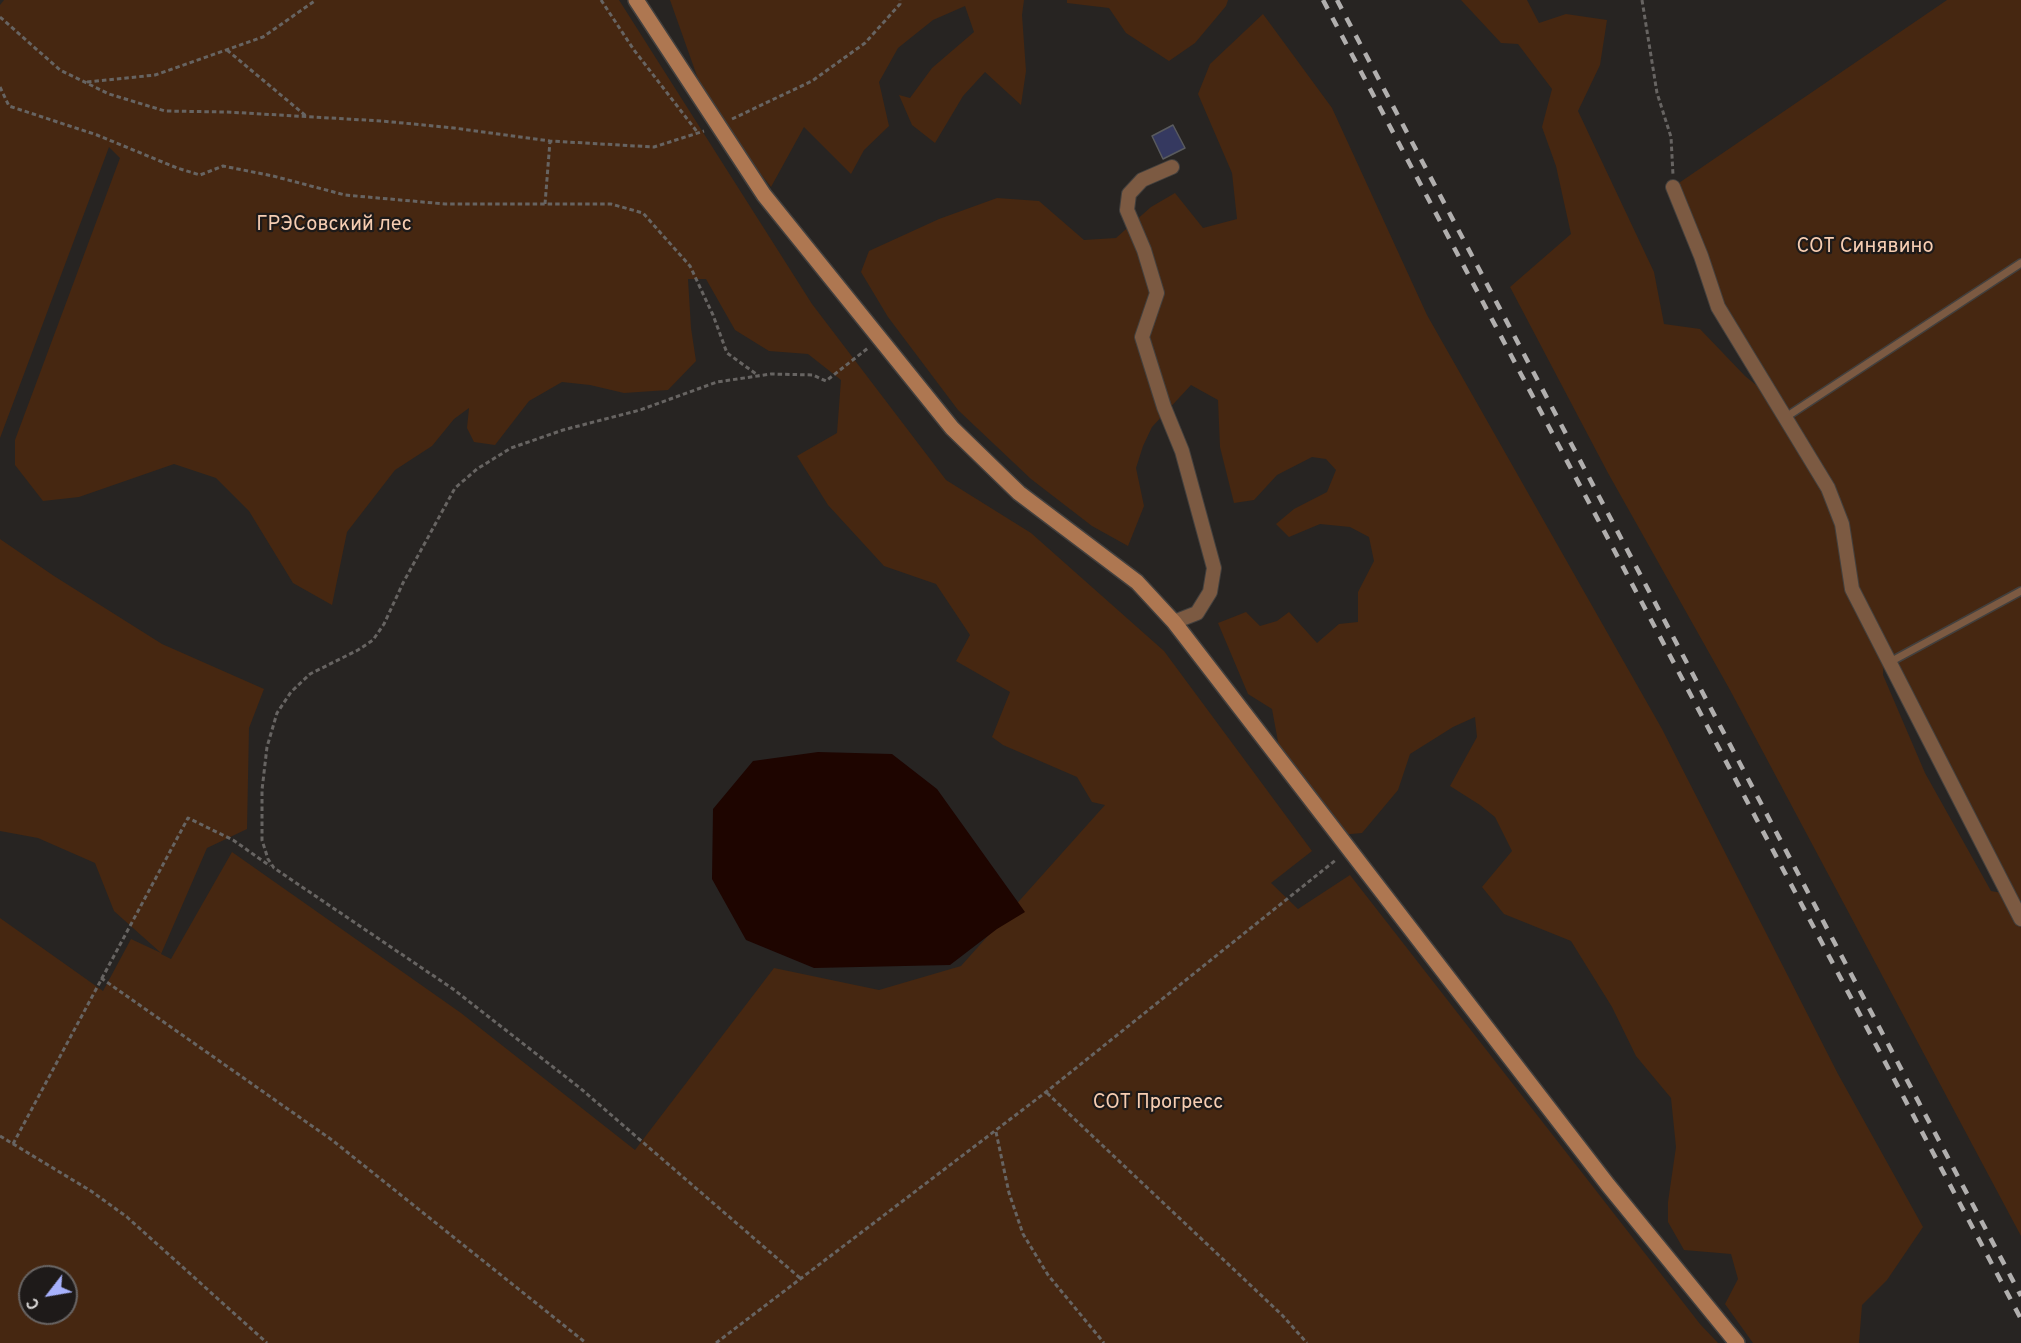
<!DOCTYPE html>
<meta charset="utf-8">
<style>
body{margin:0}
#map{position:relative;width:2021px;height:1343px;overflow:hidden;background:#272422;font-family:Overpass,sans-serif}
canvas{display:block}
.north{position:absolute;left:18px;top:1265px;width:60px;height:60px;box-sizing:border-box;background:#1e1a19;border:2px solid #686463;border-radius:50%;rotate:239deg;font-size:16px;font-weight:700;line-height:24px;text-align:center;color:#d6d4d3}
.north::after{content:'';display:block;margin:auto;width:21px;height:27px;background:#a7b1fc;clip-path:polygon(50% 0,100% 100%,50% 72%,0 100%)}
</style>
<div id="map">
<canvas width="2021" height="1343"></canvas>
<div class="north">С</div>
</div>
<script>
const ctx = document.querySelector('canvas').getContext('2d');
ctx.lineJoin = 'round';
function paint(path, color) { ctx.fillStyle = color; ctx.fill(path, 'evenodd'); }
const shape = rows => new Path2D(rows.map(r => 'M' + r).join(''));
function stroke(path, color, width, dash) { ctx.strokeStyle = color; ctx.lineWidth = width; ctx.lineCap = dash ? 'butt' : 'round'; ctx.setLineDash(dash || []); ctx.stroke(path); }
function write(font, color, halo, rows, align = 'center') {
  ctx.font = font + ' Overpass,sans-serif'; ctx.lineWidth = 4.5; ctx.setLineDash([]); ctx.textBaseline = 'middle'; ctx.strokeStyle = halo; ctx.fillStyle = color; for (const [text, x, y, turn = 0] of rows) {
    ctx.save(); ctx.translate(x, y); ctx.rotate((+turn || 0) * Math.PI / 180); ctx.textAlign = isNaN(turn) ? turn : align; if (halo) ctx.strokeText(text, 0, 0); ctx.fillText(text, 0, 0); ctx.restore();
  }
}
paint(shape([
 [4,0,619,0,812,304,946,480,1031,533,1164,651,1312,851,1271,883,1298,909,1350,875,1700,1324,1718,1343,0,1343,0,918,103,991,131,939,161,953,114,911,95,863,38,838,0,831,0,539,54,576,162,644,264,689,249,728,247,829,207,848,161,954,171,959,232,852,461,1013,635,1150,774,968,879,990,961,966,1105,805,1092,802,1077,777,1003,745,992,737,1010,692,956,661,970,635,936,584,884,566,828,505,797,456,837,433,841,380,808,354,769,351,735,330,706,279,688,279,691,328,696,361,668,390,624,393,590,385,562,382,529,401,495,445,474,442,467,428,469,408,454,419,432,446,395,470,347,532,332,605,293,583,249,511,216,478,174,464,79,497,43,501,15,465,15,440,120,158,109,147,0,438,0,5],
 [30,1277,66,1277,66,1313,30,1313],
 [670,0,1024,0,1022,15,1026,71,1021,105,985,72,963,96,935,143,912,125,899,95,910,98,932,68,974,32,965,6,933,20,898,48,879,82,889,126,864,150,851,174,804,127,771,187,742,150,703,93],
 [1067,0,1228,0,1226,6,1195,43,1169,61,1126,33,1109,8,1067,3],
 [1461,0,1527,0,1539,23,1566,14,1607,20,1600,65,1578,111,1654,272,1664,324,1700,329,1745,376,1776,401,1718,307,1673,187,1947,0,2021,0,2021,1236,1730,690,1608,473,1510,287,1571,234,1556,166,1542,127,1552,89,1518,44,1501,43],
 [1884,650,2008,894,1991,891,1925,773,1883,675],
 [1263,14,1332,108,1427,315,1662,729,1838,1074,1923,1227,1887,1280,1862,1305,1859,1343,1753,1343,1725,1304,1738,1279,1731,1254,1684,1250,1668,1222,1668,1202,1676,1147,1671,1098,1636,1056,1612,1007,1571,941,1504,914,1482,887,1512,851,1495,817,1480,805,1450,786,1477,737,1475,717,1453,727,1410,754,1398,790,1362,833,1329,836,1307,810,1284,774,1272,709,1248,694,1218,623,1246,612,1260,626,1277,621,1289,612,1317,643,1339,624,1358,622,1358,592,1374,561,1369,537,1350,527,1320,524,1289,537,1276,524,1294,509,1327,492,1336,470,1326,459,1312,457,1277,475,1254,500,1234,503,1220,447,1218,400,1191,385,1152,427,1143,446,1136,468,1144,506,1128,546,1092,526,1031,479,958,410,888,317,861,272,869,251,939,219,997,198,1039,201,1084,240,1116,238,1151,207,1175,193,1203,228,1237,219,1232,173,1198,94,1210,64]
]), '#462711');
paint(shape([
 [818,752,892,754,937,789,1025,912,997,929,950,965,814,968,746,940,712,879,713,809,753,761]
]), '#1e0500');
const building = shape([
 [1173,125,1185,148,1163,159,1152,136,1173,125]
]);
paint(building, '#353960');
stroke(building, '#595a5e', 1.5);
const lane = shape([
 [1786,417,2021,263],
 [1890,662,2021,591]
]);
const street = shape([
 [1172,167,1142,180,1129,194,1127,210,1144,250,1157,293,1142,337,1164,407,1182,451,1214,568,1210,592,1197,613,1174,622],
 [1673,187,1701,256,1718,307,1828,488,1842,524,1852,589,2021,919]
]);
const secondary = shape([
 [636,0,764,195,952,428,1019,493,1137,582,1174,622,1608,1185,1737,1343]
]);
stroke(lane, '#43403e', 10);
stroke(street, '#43403e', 16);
stroke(secondary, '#43403e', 18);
stroke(shape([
 [601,0,634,50,698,133],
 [1642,0,1657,93,1671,137,1673,175],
 [0,17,60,70,109,94,165,111,227,112,382,121,454,128,550,141,654,147,704,131],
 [227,50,306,116],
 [87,82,155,75,263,37,316,0],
 [0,87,9,106,97,135,177,168,200,175,223,166,273,176,345,195,445,204,611,204,643,213,690,266,713,315,727,353,759,376],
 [732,119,812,81,865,43,900,4,900,0],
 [545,204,550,141],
 [101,978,332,1140,586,1343],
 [1047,1093,1282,1315,1307,1343],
 [996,1132,1009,1193,1023,1234,1048,1275,1104,1343],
 [0,1136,91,1191,127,1217,267,1343],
 [13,1144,188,818,233,840,270,866],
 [800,1278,580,1088,453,989,274,868,268,859,262,840,262,790,267,747,277,713,291,692,310,674,358,650,373,640,384,624,403,583,455,488,477,469,511,448,563,430,640,410,717,382,771,374,813,375,826,381,868,348],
 [716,1343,1046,1092,1337,859]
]), '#676462', 3, [4.5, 3]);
stroke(lane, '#7c5a42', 7);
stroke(street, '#7c5a42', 14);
stroke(secondary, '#ae7751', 15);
stroke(shape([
 [1323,0,2021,1319],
 [1337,0,2021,1296]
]), '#b1afae', 4.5, [10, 10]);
write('20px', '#f6cdb2', '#1e1a19', [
 ["ГРЭСовский лес",334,226],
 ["СОТ Синявино",1865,248],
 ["СОТ Прогресс",1158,1104]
]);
</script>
